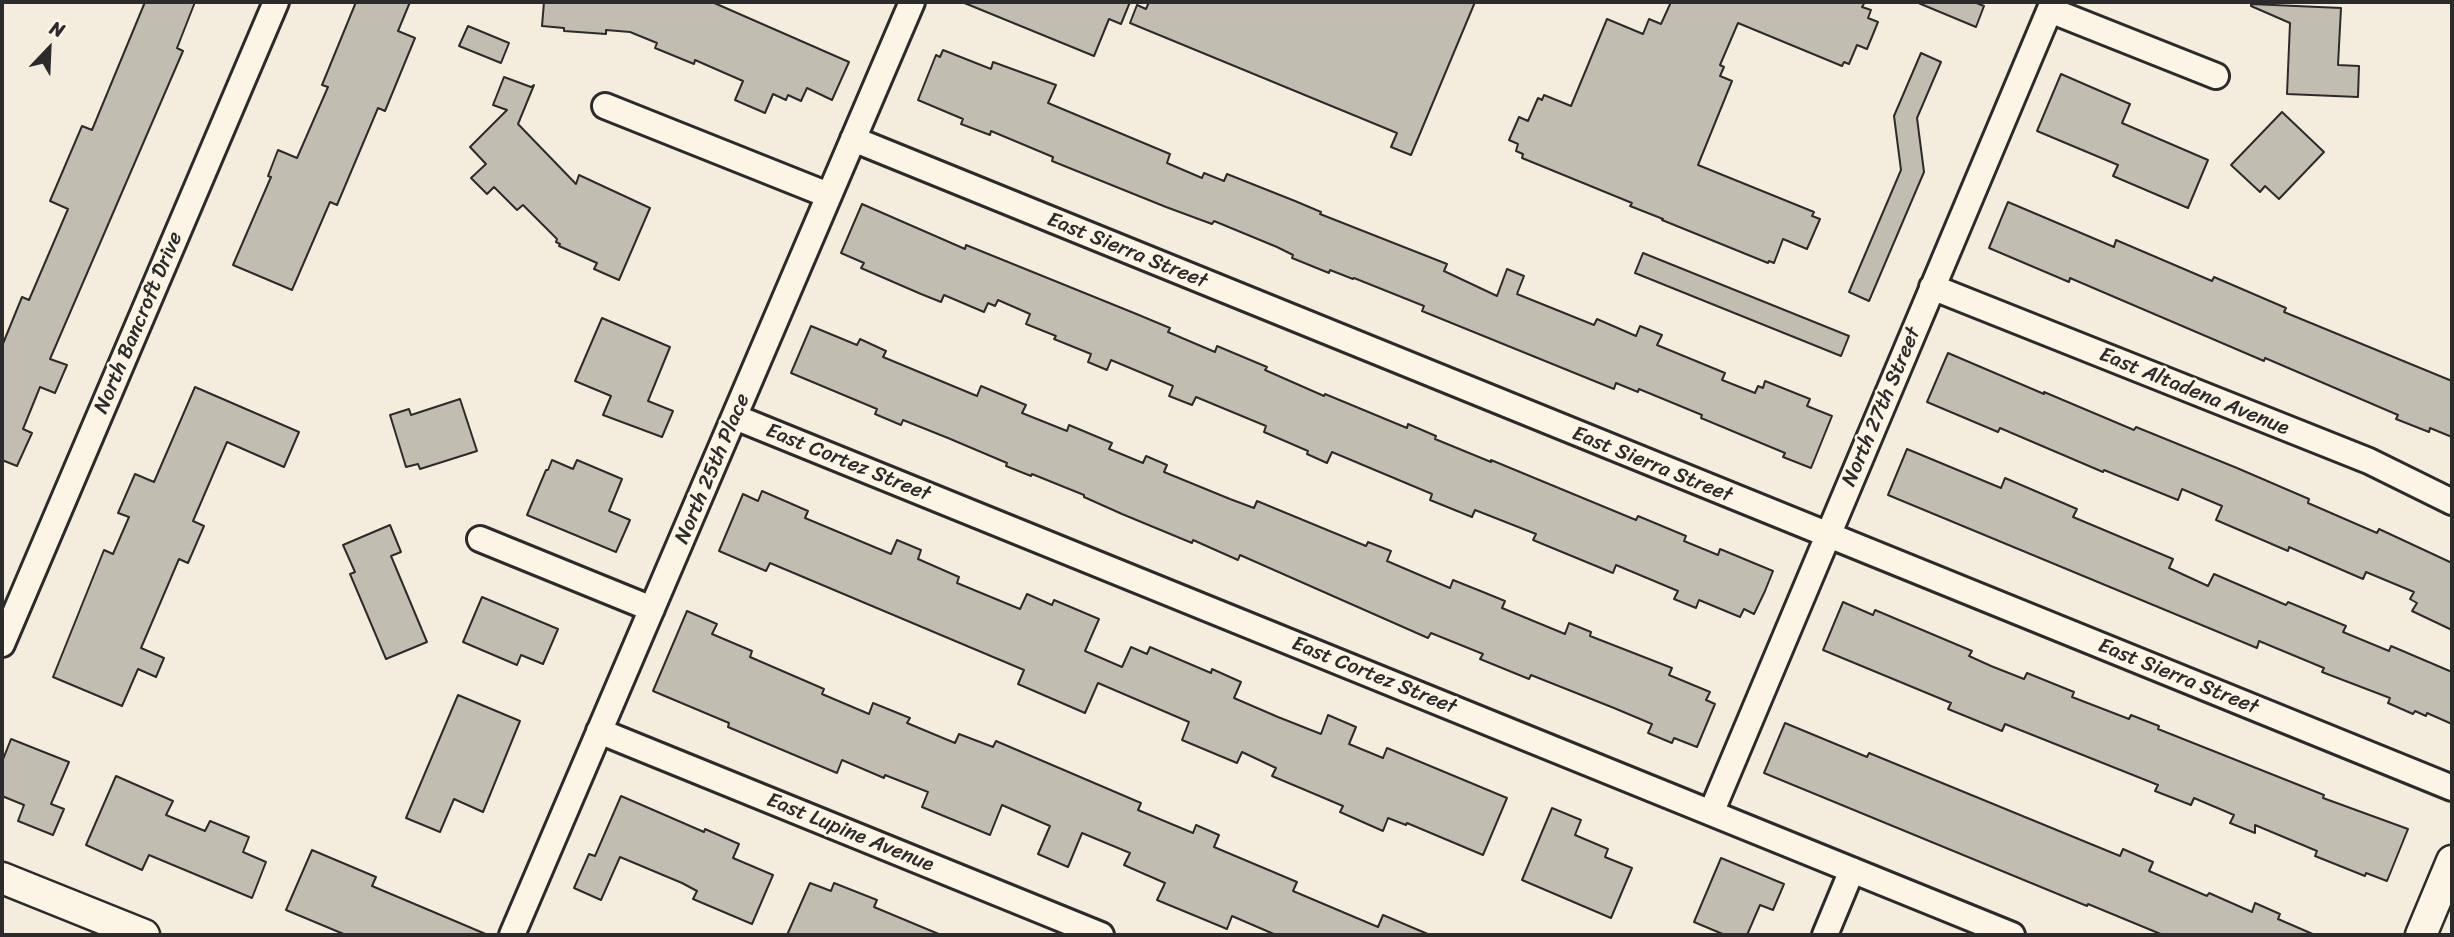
<!DOCTYPE html>
<style>
body{margin:0}
#map{position:relative;width:2454px;height:937px;overflow:hidden;background:#f4edde;font-family:Sriracha,sans-serif}
canvas{display:block}
.frame{position:absolute;inset:0;border:4px solid #2b2b2b;pointer-events:none}
.north{position:absolute;left:14px;top:14px;width:70px;height:70px;-webkit-text-stroke:5px #fcf5e5;paint-order:stroke;rotate:23deg;font-size:19px;font-weight:700;line-height:28px;text-align:center;color:#2b2b2b}
.north::after{content:'';display:block;margin:auto;width:24px;height:32px;background:#2b2b2b;clip-path:polygon(50% 0,100% 100%,50% 72%,0 100%)}
</style>
<div id="map">
<canvas width="2454" height="937"></canvas>
<div class="frame"></div>
<div class="north">N</div>
</div>
<script>
const ctx = document.querySelector('canvas').getContext('2d');
ctx.lineJoin = 'round';
function paint(path, color) { ctx.fillStyle = color; ctx.fill(path, 'evenodd'); }
const shape = rows => new Path2D(rows.map(r => 'M' + r).join(''));
function stroke(path, color, width, dash) { ctx.strokeStyle = color; ctx.lineWidth = width; ctx.lineCap = dash ? 'butt' : 'round'; ctx.setLineDash(dash || []); ctx.stroke(path); }
function write(font, color, halo, rows, align = 'center') {
  ctx.font = font + ' Sriracha,sans-serif'; ctx.lineWidth = 5; ctx.setLineDash([]); ctx.textBaseline = 'middle'; ctx.strokeStyle = halo; ctx.fillStyle = color; for (const [text, x, y, turn = 0] of rows) {
    ctx.save(); ctx.translate(x, y); ctx.rotate((+turn || 0) * Math.PI / 180); ctx.textAlign = isNaN(turn) ? turn : align; if (halo) ctx.strokeText(text, 0, 0); ctx.fillText(text, 0, 0); ctx.restore();
  }
}
const building = shape([
 [145,2,195,2,177,48,183,51,50,359,67,365,55,393,40,387,23,429,32,433,17,466,2,460,2,346,22,297,29,300,68,209,50,201,82,126,92,130,145,2],
 [356,2,410,2,398,31,415,38,385,111,378,108,337,205,330,202,292,290,233,265,271,177,268,176,278,150,297,158,328,87,322,85,356,2],
 [544,2,712,2,849,62,832,100,807,88,801,101,788,95,786,100,773,94,765,113,735,100,743,81,695,60,694,64,655,48,657,43,630,32,606,30,606,34,564,31,564,28,542,26,544,2],
 [962,2,1130,2,1121,24,1109,19,1094,56,962,2],
 [1149,2,1475,2,1411,155,1391,147,1397,133,1130,23,1137,5,1146,9,1149,2],
 [1671,2,1865,2,1862,7,1871,10,1868,18,1878,22,1867,49,1857,45,1849,64,1844,62,1842,66,1738,23,1720,65,1724,67,1720,76,1732,81,1698,165,1814,212,1812,216,1820,219,1807,249,1783,239,1774,263,1769,261,1768,263,1662,220,1663,219,1630,206,1632,203,1522,158,1523,154,1516,151,1518,144,1509,140,1519,117,1528,121,1538,98,1542,100,1544,95,1571,106,1607,19,1643,34,1649,19,1661,24,1671,2],
 [1916,2,1974,2,1984,6,1976,27,1916,2],
 [2251,4,2341,8,2338,65,2359,66,2358,97,2287,94,2290,23,2251,6,2251,4],
 [468,26,509,43,501,63,459,46,468,26],
 [943,50,991,69,993,62,1056,85,1048,103,1170,154,1167,163,1202,178,1204,173,1224,181,1227,174,1295,201,1321,212,1320,214,1447,264,1444,271,1497,296,1507,269,1524,276,1517,294,1594,325,1597,319,1636,336,1640,326,1662,335,1657,345,1725,373,1722,380,1755,393,1758,386,1763,388,1765,381,1810,399,1807,406,1832,416,1811,468,1783,457,1785,453,1701,418,1702,415,1639,389,1638,392,1616,383,1614,389,1422,311,1424,306,1354,278,1353,279,1330,270,1329,273,1292,258,1293,255,1277,247,1214,221,1212,224,1166,207,1052,161,1053,157,991,131,990,135,961,124,963,119,918,100,936,55,940,57,943,50],
 [1921,53,1941,62,1917,118,1924,172,1869,301,1849,292,1901,170,1894,116,1921,53],
 [2061,74,2130,104,2122,123,2208,160,2188,208,2113,176,2118,165,2037,131,2061,74],
 [504,77,531,87,534,85,518,124,576,184,579,175,650,208,619,280,594,269,597,263,559,246,560,244,556,242,557,239,523,205,517,210,494,187,487,194,471,178,486,164,470,147,507,110,493,105,504,77],
 [2282,112,2324,152,2279,199,2265,186,2260,192,2231,165,2282,112],
 [2008,202,2114,247,2116,240,2212,281,2214,277,2286,308,2284,312,2452,381,2452,437,2430,428,2429,432,2396,419,2398,415,2265,358,2264,361,2070,278,2069,282,1989,248,2008,202],
 [862,204,965,249,966,245,1134,313,1170,328,1168,332,1215,352,1217,346,1267,367,1265,370,1324,396,1325,394,1407,428,1408,424,1436,436,1435,439,1491,462,1491,460,1636,520,1638,516,1686,536,1684,541,1718,555,1720,549,1773,571,1765,591,1754,614,1744,609,1740,617,1699,600,1696,608,1674,599,1678,591,1616,565,1613,573,1533,540,1536,534,1475,510,1472,517,1430,500,1432,494,1332,452,1327,463,1307,454,1308,451,1264,432,1266,426,1196,397,1192,405,1169,396,1173,386,1111,360,1107,370,1088,362,1091,354,1054,339,1056,336,1026,324,1030,314,998,300,995,306,988,303,984,312,944,295,941,302,921,294,861,268,864,263,841,253,862,204],
 [1643,253,1849,336,1841,356,1635,273,1643,253],
 [602,318,670,347,648,401,673,411,662,437,603,415,611,396,575,381,602,318],
 [811,326,857,345,860,339,886,351,883,357,977,396,981,386,1026,405,1022,413,1067,431,1069,425,1112,443,1109,449,1143,463,1146,456,1167,465,1164,472,1230,499,1254,508,1257,501,1366,546,1368,542,1391,551,1387,561,1450,588,1453,580,1483,592,1505,601,1502,608,1565,634,1569,623,1591,632,1590,636,1672,668,1669,675,1710,692,1706,700,1715,704,1697,747,1674,738,1672,743,1648,733,1652,724,1614,708,1531,675,1529,679,1480,659,1483,654,1431,633,1428,638,1240,555,1238,560,1193,540,1192,543,1122,514,1084,497,1084,495,1032,474,1031,476,1006,466,1007,463,948,438,903,420,901,425,875,414,877,409,791,373,811,326],
 [1948,353,2044,394,2044,392,2134,430,2136,427,2237,468,2309,499,2308,503,2377,533,2379,529,2452,563,2452,630,2412,611,2417,603,2410,599,2414,592,2366,572,2363,579,2289,547,2288,551,2216,520,2222,506,2182,489,2178,500,2104,470,2103,472,2000,428,1998,432,1927,402,1948,353],
 [195,387,299,432,284,467,227,442,193,521,204,526,188,563,179,559,141,648,164,658,156,677,138,669,122,706,53,677,104,550,113,554,129,517,118,513,135,474,154,482,195,387],
 [460,399,477,451,420,469,418,464,406,467,390,415,409,409,411,415,460,399],
 [1907,449,2001,488,2005,478,2077,509,2073,517,2173,559,2169,568,2208,586,2214,574,2286,605,2288,602,2346,626,2343,632,2389,651,2391,646,2452,672,2452,724,2427,713,2426,716,2415,711,2413,714,2388,703,2390,698,2322,672,2324,668,2259,641,2257,648,1888,495,1907,449],
 [552,460,573,469,577,460,622,479,609,511,630,520,616,552,527,515,546,470,548,470,552,460],
 [762,491,808,511,805,518,891,554,897,540,921,550,918,559,959,577,957,583,1020,609,1027,594,1052,605,1054,600,1099,619,1085,651,1122,667,1131,647,1147,654,1150,647,1211,673,1212,669,1241,682,1234,698,1278,717,1321,734,1328,715,1356,727,1349,744,1383,758,1387,748,1507,798,1483,855,1407,823,1406,825,1388,818,1383,831,1340,812,1343,806,1272,776,1276,768,1242,752,1237,763,1182,740,1189,722,1098,683,1085,713,1018,684,1024,670,770,563,766,571,719,551,743,494,758,501,762,491],
 [390,525,401,552,391,556,427,642,386,659,350,574,355,572,343,545,390,525],
 [482,597,558,629,543,664,521,655,517,665,463,642,482,597],
 [1843,602,1873,615,1875,610,1972,651,1969,656,1991,666,2024,679,2027,673,2074,692,2072,697,2129,719,2131,715,2159,726,2158,729,2324,795,2323,798,2408,829,2387,881,2366,873,2365,876,2315,856,2317,851,2255,825,2255,833,2230,823,2234,815,2194,798,2191,805,2155,791,2158,785,2005,724,2002,731,1948,709,1951,703,1823,650,1843,602],
 [687,611,717,624,712,634,752,651,750,657,824,689,822,694,869,714,873,703,910,718,907,723,955,743,959,734,993,747,996,741,1141,803,1138,810,1193,833,1196,825,1219,835,1214,847,1297,882,1293,891,1378,927,1383,915,1430,935,1276,935,1232,916,1227,929,1157,900,1165,883,1124,865,1130,853,1082,833,1068,867,1038,854,1050,826,1002,805,990,835,922,807,928,792,885,775,884,778,842,760,837,773,728,727,729,723,653,691,687,611],
 [458,695,520,721,483,812,454,799,440,832,406,818,458,695],
 [1785,723,1867,757,1869,753,2120,856,2123,849,2153,862,2149,871,2207,896,2209,893,2252,912,2255,903,2280,914,2278,919,2315,935,2163,935,2088,904,2087,906,1764,773,1785,723],
 [11,739,69,762,51,804,64,809,53,835,18,821,24,805,2,796,2,762,11,739],
 [116,776,173,801,166,815,205,831,210,821,249,837,243,852,266,862,252,898,149,855,142,870,86,845,116,776],
 [621,796,704,832,705,829,739,844,733,858,773,875,752,924,693,899,697,891,682,883,620,857,601,900,574,888,589,854,595,856,621,796],
 [1552,808,1581,820,1575,835,1608,849,1605,857,1632,868,1611,918,1522,880,1552,808],
 [312,850,376,877,372,886,488,935,346,935,286,910,312,850],
 [1721,858,1784,884,1773,910,1760,905,1747,935,1725,935,1694,922,1721,858],
 [810,883,831,891,834,883,877,900,874,907,941,935,787,935,810,883]
]);
paint(building, '#c2bdb1');
stroke(building, '#2b2b2b', 2);
const minor = shape([
 [2050,10,2216,76],
 [605,106,828,195],
 [853,139,2452,788],
 [1932,287,2369,461,2452,502],
 [735,417,2012,935],
 [480,539,652,609],
 [2,644,276,2],
 [599,731,1101,935],
 [1711,813,2053,2],
 [512,935,912,2],
 [1825,935,1852,870]
]);
const tertiary = shape([
 [2,878,144,935],
 [2421,935,2452,861]
]);
stroke(minor, '#2b2b2b', 30);
stroke(tertiary, '#2b2b2b', 35);
stroke(minor, '#fcf5e5', 24);
stroke(tertiary, '#fcf5e5', 30);
write('21px', '#2b2b2b', '#fcf5e5', [
 ["East Sierra Street",1127,251,22],
 ["North Bancroft Drive",139,323,-67],
 ["East Altadena Avenue",2194,392,22],
 ["North 27th Street",1882,407,-67],
 ["East Cortez Street",848,463,22],
 ["East Sierra Street",1652,465,22],
 ["North 25th Place",713,469,-67],
 ["East Cortez Street",1374,676,22],
 ["East Sierra Street",2178,677,22],
 ["East Lupine Avenue",850,833,22]
]);
</script>
